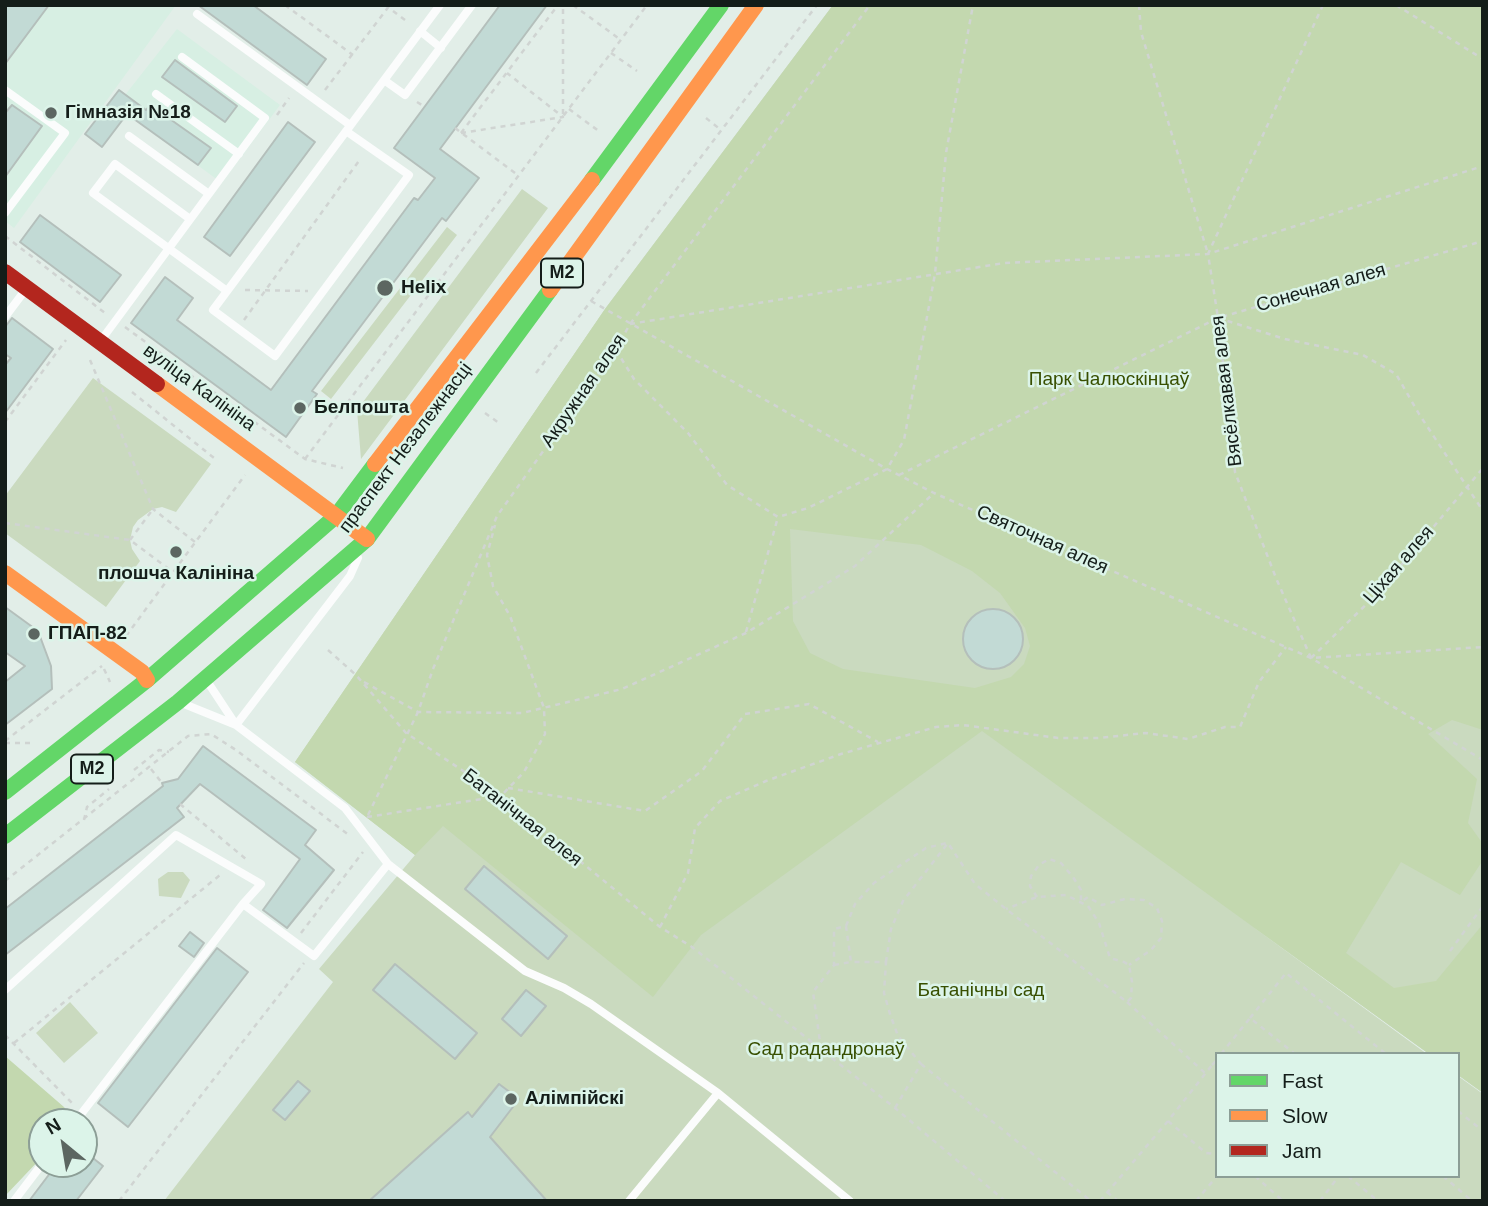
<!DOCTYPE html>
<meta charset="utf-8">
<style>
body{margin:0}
#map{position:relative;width:1488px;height:1206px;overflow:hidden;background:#e2eee8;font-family:Helvetica,sans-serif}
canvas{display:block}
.frame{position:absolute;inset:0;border:7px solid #141d19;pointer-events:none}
.legend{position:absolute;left:1215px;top:1052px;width:245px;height:126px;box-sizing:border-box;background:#dcf4e9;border:2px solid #8c9e96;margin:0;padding:9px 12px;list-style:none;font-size:21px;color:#141d19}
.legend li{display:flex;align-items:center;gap:14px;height:35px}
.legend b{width:35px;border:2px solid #8c9e96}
.north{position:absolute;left:28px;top:1108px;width:70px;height:70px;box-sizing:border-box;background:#dcf4e9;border:2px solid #8c9e96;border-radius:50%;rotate:330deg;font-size:19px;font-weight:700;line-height:28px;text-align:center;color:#141d19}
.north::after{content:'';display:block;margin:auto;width:24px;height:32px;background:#5c6661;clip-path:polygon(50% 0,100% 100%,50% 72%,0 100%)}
</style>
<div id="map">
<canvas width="1488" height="1206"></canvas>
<div class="frame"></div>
<ul class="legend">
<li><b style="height:9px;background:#63d668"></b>Fast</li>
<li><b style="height:9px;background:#ff974d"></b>Slow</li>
<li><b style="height:9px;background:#b3261e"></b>Jam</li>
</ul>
<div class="north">N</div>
</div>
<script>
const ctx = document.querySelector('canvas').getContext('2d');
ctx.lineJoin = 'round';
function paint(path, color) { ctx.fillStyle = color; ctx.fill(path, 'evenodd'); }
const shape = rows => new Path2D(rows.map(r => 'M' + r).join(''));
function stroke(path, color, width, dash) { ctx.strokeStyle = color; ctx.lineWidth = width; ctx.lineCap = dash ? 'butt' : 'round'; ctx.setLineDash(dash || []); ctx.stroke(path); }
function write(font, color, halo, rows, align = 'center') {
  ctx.font = font + ' Helvetica,sans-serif'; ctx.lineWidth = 5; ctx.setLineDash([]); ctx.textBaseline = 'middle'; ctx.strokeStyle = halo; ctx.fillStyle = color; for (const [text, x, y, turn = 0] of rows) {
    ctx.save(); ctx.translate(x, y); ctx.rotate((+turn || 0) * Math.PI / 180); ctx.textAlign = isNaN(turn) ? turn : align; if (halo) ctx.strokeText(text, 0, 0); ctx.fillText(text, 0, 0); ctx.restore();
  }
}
paint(shape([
 [5,5,176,5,14,228,5,221],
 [177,29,280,105,222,183,127,114,136,103,125,95]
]), '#d7efe3');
paint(shape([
 [833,5,1483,5,1483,1093,1458,1075,1458,1054,1429,1054,1249,924,1427,1054,1217,1054,1217,1176,1458,1176,1458,1076,1483,1094,1483,1201,164,1201,333,982,319,969,415,855,295,762,605,309],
 [522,189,548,208,361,459,357,410],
 [447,227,457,235,331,399,321,391],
 [93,378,211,464,176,512,162,507,153,509,138,520,133,527,130,540,132,549,140,561,106,607,5,533,5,496],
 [168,872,183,872,190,880,181,898,159,896,158,879],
 [70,1002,98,1033,64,1063,36,1033]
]), '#cadabf');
paint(shape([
 [833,5,1483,5,1483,730,1452,720,1428,734,1477,779,1468,823,1483,844,1483,860,1460,895,1401,862,1346,953,1394,988,1436,981,1483,924,1483,1093,1458,1075,1458,1054,1429,1054,982,731,701,935,653,997,443,826,415,855,295,762,605,309],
 [790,529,921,545,972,571,1000,593,1025,628,1030,646,1024,664,1011,677,975,688,843,669,810,653,793,621],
 [5,1056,64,1107,75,1122,42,1122,42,1157,5,1196]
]), '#c3d8af');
const building = shape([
 [5,5,49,5,5,64,5,5],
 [198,5,253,5,326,59,307,85,198,5],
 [500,5,547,5,440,149,479,178,446,221,442,218,312,391,317,394,286,437,131,323,165,277,193,298,177,320,271,390,414,198,418,200,435,178,394,148,500,5],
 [175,60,237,106,225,122,162,77,175,60],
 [119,90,146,110,150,105,211,148,198,165,127,114,102,147,85,134,119,90],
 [12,105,42,126,5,177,5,113,12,105],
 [288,122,315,142,230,256,204,237,288,122],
 [40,215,121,275,100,302,20,242,40,215],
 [12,318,53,349,5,413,5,365,11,358,5,354,5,327,12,318],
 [5,607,38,631,51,666,52,689,5,725,5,682,25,666,5,652,5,607],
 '963 639a30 30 0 1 1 60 0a30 30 0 1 1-60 0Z',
 [203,746,316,830,305,845,334,870,287,928,263,910,300,859,200,784,177,808,184,817,5,955,5,909,163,786,162,783,178,779,203,746],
 [484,866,567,936,548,959,465,889,484,866],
 [190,932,204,943,194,957,179,946,190,932],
 [217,948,248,972,128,1127,98,1103,217,948],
 [395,964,477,1033,455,1059,373,990,395,964],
 [526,990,546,1006,521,1036,502,1019,526,990],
 [298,1081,310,1091,285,1120,273,1110,298,1081],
 [499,1084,519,1099,490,1137,547,1201,369,1201,468,1112,472,1117,499,1084],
 [84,1151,103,1166,76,1201,29,1201,57,1164,84,1164,84,1151]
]);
paint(building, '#c2dad5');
stroke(building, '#b4bfbb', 2);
stroke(shape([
 [285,5,353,55],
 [385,5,409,23],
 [573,5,621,40],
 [1139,5,1141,32,1208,254],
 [1323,5,1208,254,1218,318,1235,472,1276,578,1311,658,1483,647],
 [1396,5,1483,59],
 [611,53,637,71],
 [325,90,390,5],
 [417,102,425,107],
 [569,109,600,132],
 [563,114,563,5],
 [277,115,289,98],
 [706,118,721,130],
 [455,128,519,176],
 [461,133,563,117,507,73],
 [461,133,558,5],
 [5,236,105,313],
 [245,290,308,291],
 [591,301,887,469,934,493,1311,658,1483,760],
 [1218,318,1285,339,1363,355,1396,374,1419,414,1483,511],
 [244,320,361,158],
 [630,324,1004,263,1208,254,1483,166],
 [125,327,305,459,343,468],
 [616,350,634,379,688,433,727,485,778,517,808,508,887,469,904,440,935,274,946,153,973,5],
 [90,360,153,509,195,542],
 [536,373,817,5],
 [132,392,214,458],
 [485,413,499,423],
 [5,422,66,340],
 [305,459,647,5],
 [899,475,1218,318,1483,241],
 [5,523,130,540,173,572],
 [130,540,153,509],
 [746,632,778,517],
 [126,636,245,475],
 [328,650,356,675,406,733,501,796,660,927,692,947,895,1108,1005,1201],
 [1311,658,1377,594,1483,468],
 [104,669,110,682],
 [364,682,418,712,522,713,622,689,746,633,855,566,934,493],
 [5,741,102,666],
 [5,743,32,743],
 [151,769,162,783],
 [134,770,159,750,169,752],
 [508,788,645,811,702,771,745,714,809,704,878,742],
 [180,804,247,860],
 [368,815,418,712,433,669,497,516,616,349,630,324,870,5],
 [367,817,501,796,524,772,545,734,544,708,510,616,493,586,487,555,495,525],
 [84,820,87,807,109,789],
 [5,881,188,736,211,734,236,750,349,835],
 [1037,897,1030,886,1031,876,1039,865,1049,859,1061,863,1073,877,1081,890,1081,902,1088,897,1102,905,1125,899,1144,900,1157,908,1162,921,1161,938,1151,950,1129,965],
 [846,926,855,904,874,883,926,848,947,843],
 [660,927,688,873,695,828,720,801,766,781,841,754,936,727,963,725,1058,738,1098,738,1146,733,1188,739,1225,727,1240,727,1259,682,1286,647],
 [301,933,363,852],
 [1450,951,1483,906],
 [886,962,891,929,903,901,948,843,975,884,1006,909,1127,1002,1131,998,1132,982,1129,965,1124,962,1110,958,1099,923,1088,906,1066,895,1037,897,1006,909],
 [834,965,851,962],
 [1127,1002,1205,1073],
 [1250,1018,1286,973,1386,1054],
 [5,1035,72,1103],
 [14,1043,220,875],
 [821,1049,813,992,834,965,834,929,846,926,851,962,886,962,884,993,890,1014,898,1036,921,1064,895,1108],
 [1221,1054,1250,1018,1295,1054],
 [921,1064,1091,1201],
 [1212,1065,1217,1060],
 [1458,1111,1483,1131],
 [1168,1121,1206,1153,1217,1154],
 [1255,1176,1283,1201],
 [1348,1176,1378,1201],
 [1443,1176,1472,1201],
 [1107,1192,1118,1201],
 [119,1201,304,963],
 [1100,1201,1168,1121,1212,1065,1217,1069],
 [1196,1201,1217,1176],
 [1320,1201,1339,1176]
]), '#d0d4d2', 2.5, [5, 5]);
stroke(shape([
 [197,14,350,125],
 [420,31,441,48],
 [384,80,405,95,472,5],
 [5,90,65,133,5,213],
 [156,94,239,154],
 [346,131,409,175,275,356,213,310,440,5],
 [129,136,209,194],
 [190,219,115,164,93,193,227,291],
 [5,317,26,289],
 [102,339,265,118,182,57],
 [207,681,236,725],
 [236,725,350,576,358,558],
 [388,864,525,971,564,988,591,1004,718,1093,850,1201],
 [5,990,176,835,261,884,243,904,314,956,388,864,345,808,236,725,184,704],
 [75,1122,243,904],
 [14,1201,42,1164],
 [629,1201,718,1093]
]), '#fbfcfc', 8);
stroke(shape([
 [592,180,721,5],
 [5,792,147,680,336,516,375,464],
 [5,836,178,702,367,539,550,290]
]), '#63d668', 16);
stroke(shape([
 [550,290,756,5],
 [157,384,367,539],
 [375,464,592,180],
 [5,573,142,672,147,680]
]), '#ff974d', 16);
stroke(shape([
 [5,272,157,384]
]), '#b3261e', 16);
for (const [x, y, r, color] of [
 [51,113,7,"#5c6661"],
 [385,288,9,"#5c6661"],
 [300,408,7,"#5c6661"],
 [176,552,7,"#5c6661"],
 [34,634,7,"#5c6661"],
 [511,1099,7,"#5c6661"]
]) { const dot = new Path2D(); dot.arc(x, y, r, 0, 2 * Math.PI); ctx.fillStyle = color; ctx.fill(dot); stroke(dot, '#dcf4e9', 2.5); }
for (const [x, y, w] of [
 [562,273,42],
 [92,769,42]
]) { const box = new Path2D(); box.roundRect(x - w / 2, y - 14.5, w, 29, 5); ctx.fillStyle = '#dcf4e9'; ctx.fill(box); stroke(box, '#141d19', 2); }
write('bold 18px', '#141d19', null, [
 ["М2",562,273],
 ["М2",92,769]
]);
write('bold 19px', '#141d19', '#dcf4e9', [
 ["Гімназія №18",65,113],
 ["Helix",401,288],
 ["Белпошта",314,408],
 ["плошча Калініна",176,574,"center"],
 ["ГПАП-82",48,634],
 ["Алімпійскі",525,1099]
], 'left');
write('19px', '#141d19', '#dcf4e9', [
 ["Сонечная алея",1321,288,-16],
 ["вуліца Калініна",199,388,36],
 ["Акружная алея",584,391,-55],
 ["Вясёлкавая алея",1227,391,-97],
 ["праспект Незалежнасці",406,448,-53],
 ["Святочная алея",1042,540,24],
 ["Ціхая алея",1399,565,-49],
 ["Батанічная алея",522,818,38]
]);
write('19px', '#384f00', '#dcf4e9', [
 ["Парк Чалюскінцаў",1109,380],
 ["Батанічны сад",981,991],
 ["Сад радандронаў",826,1050]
]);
</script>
